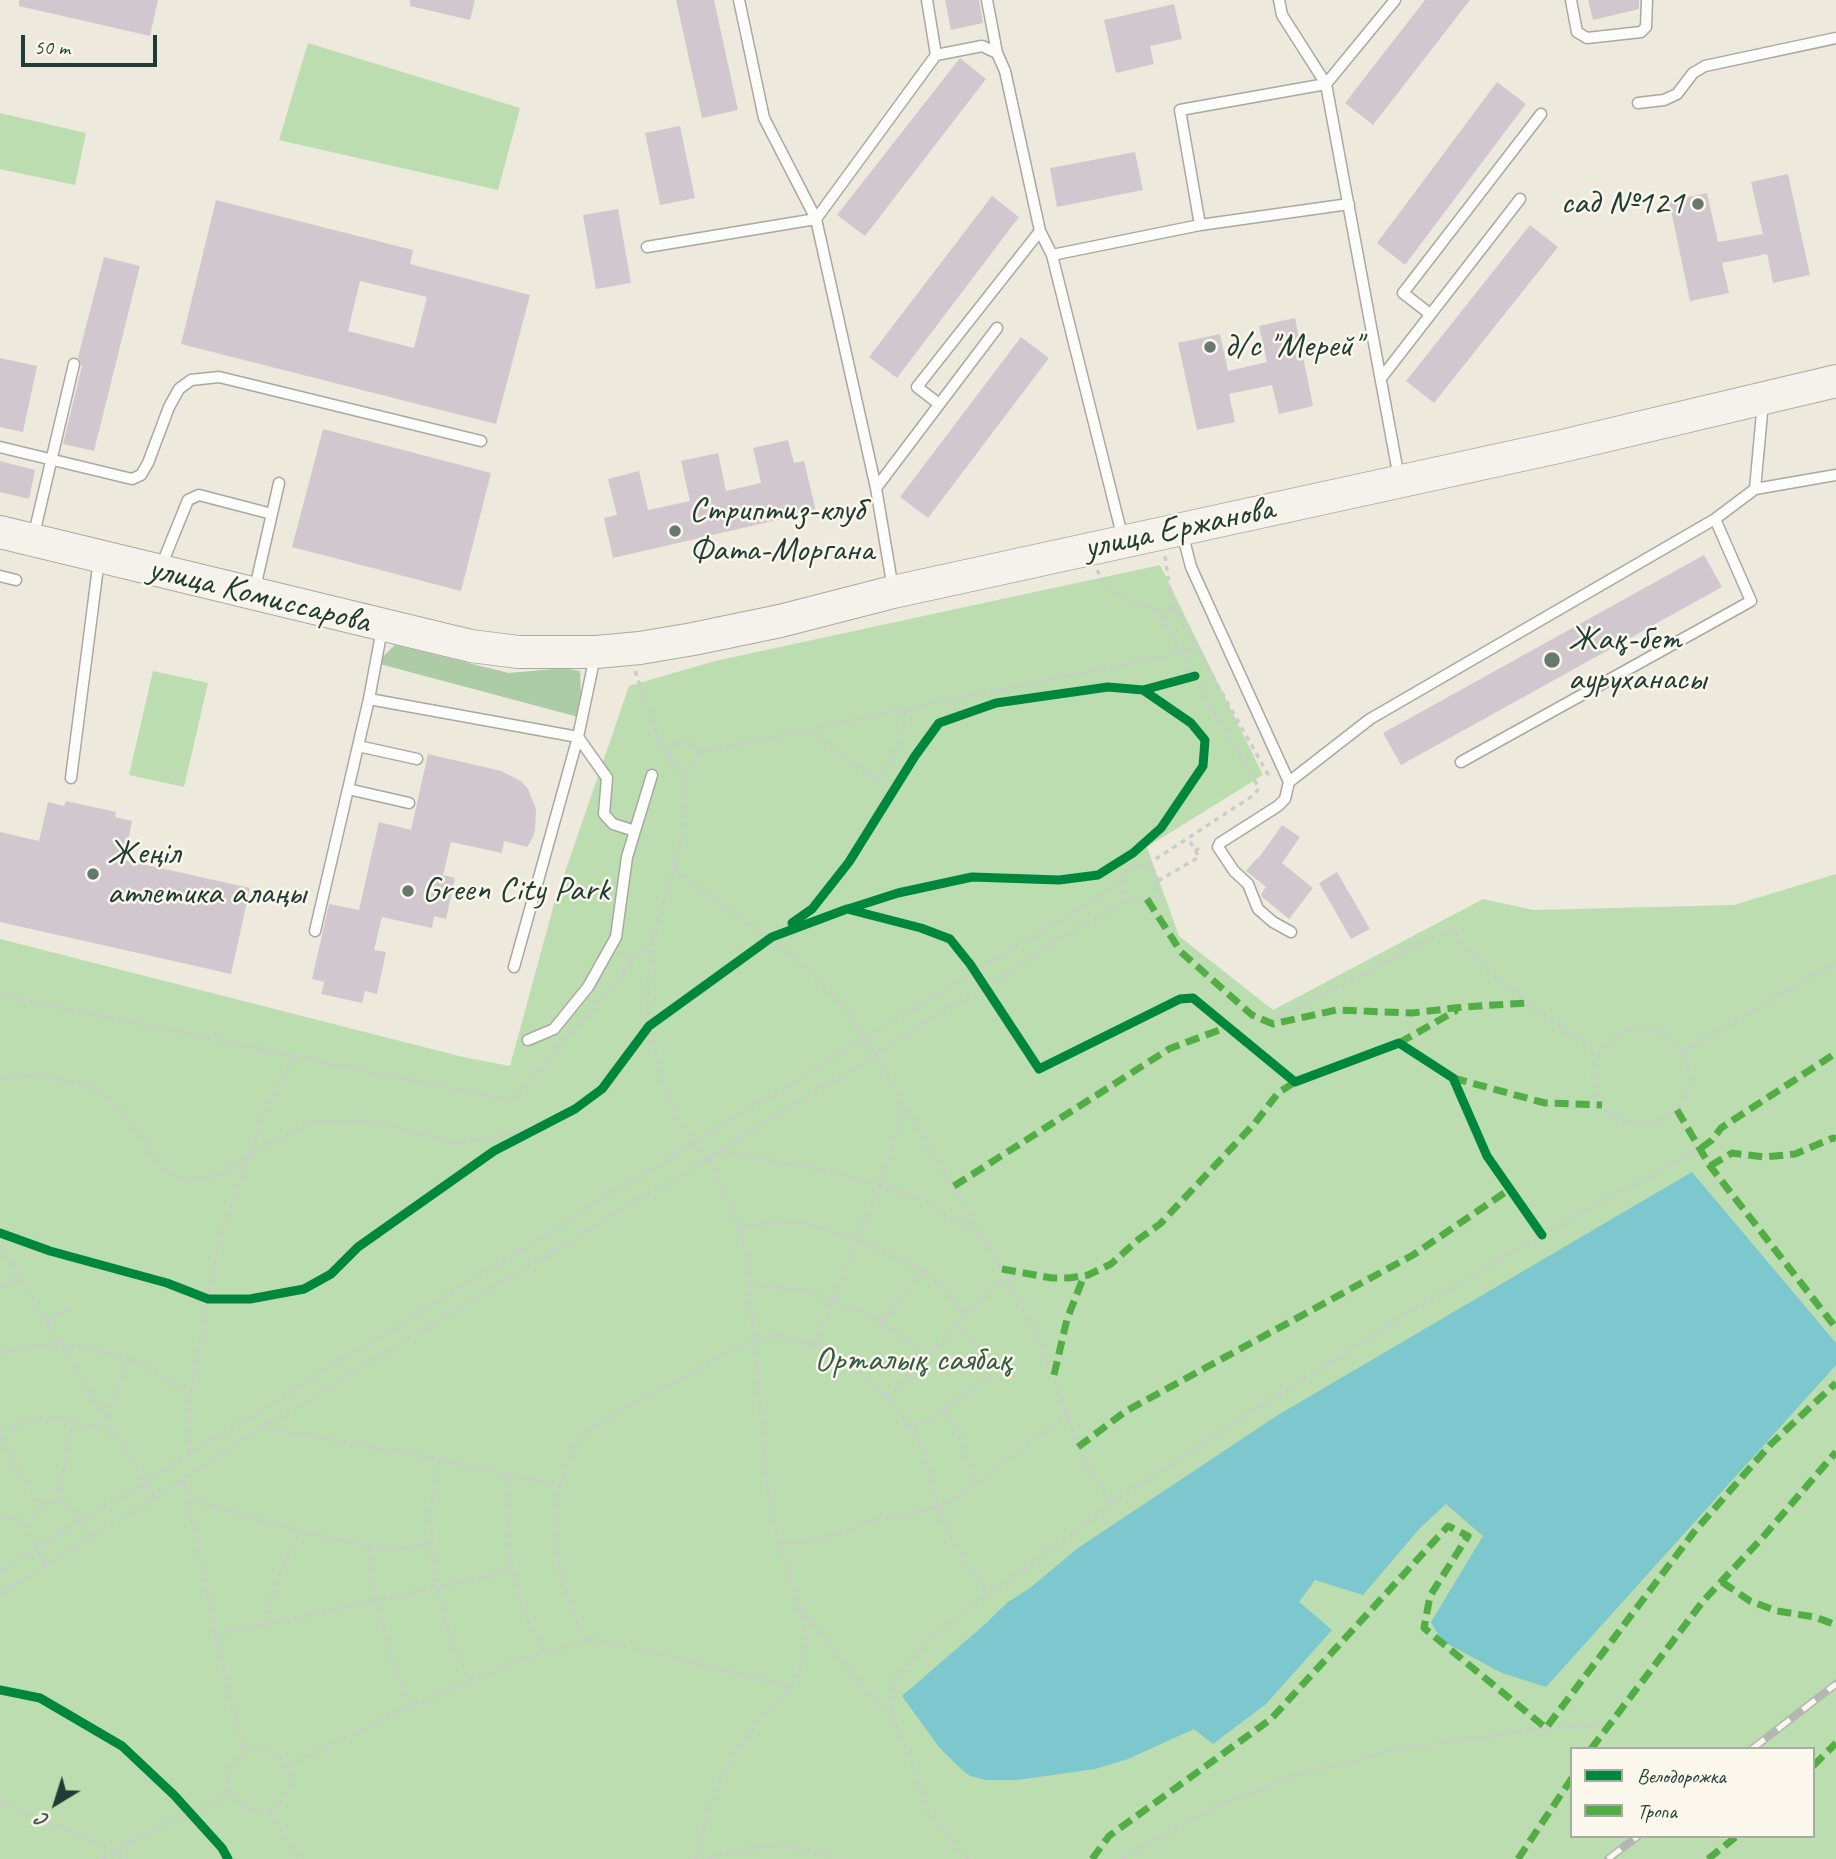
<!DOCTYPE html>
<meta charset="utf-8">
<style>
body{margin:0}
#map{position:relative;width:1836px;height:1859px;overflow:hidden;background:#eee9dd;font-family:Caveat,sans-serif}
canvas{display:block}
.legend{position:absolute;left:1570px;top:1747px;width:245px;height:91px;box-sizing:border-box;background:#fbf7ec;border:2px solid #a3ada2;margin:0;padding:9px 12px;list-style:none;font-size:21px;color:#1f3d34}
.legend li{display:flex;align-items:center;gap:14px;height:35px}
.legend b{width:35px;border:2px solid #a3ada2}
.north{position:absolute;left:21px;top:1768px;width:70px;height:70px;-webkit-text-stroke:5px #fbf7ec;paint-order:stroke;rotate:218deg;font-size:19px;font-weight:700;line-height:28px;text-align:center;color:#1f3d34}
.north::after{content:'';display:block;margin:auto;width:24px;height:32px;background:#1f3d34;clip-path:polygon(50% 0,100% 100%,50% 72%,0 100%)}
.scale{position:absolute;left:21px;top:35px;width:136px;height:32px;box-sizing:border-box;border:4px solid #1f3d34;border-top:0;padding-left:9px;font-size:21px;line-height:24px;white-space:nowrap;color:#1f3d34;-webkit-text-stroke:5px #fbf7ec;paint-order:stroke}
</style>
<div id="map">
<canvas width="1836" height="1859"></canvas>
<ul class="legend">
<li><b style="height:9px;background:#00873e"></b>Велодорожка</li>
<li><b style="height:9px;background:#52ad45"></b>Тропа</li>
</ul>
<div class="north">С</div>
<div class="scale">50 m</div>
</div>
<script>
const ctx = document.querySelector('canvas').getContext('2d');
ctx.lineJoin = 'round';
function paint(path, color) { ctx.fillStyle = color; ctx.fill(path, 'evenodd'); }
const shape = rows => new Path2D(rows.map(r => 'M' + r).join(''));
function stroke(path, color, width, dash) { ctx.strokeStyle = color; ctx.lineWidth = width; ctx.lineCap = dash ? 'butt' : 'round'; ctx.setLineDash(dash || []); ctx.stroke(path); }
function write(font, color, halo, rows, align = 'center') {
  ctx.font = font + ' Caveat,sans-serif'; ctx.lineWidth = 5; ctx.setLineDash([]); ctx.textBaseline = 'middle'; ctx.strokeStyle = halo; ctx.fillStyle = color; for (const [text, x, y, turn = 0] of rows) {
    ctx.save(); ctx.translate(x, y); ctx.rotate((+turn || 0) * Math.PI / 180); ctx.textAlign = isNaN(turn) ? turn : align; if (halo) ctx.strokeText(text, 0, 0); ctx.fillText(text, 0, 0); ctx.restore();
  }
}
paint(shape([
 [308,43,520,108,498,190,279,140],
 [0,113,86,133,75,185,0,169],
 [1160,565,1263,775,1147,847,1179,936,1273,1010,1483,899,1533,910,1734,905,1836,874,1836,1859,0,1859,0,939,463,1057,510,1066,554,904,629,686,715,661],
 [1572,1749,1813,1749,1813,1836,1572,1836],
 [153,671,208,683,184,787,129,775]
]), '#bbddb0');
paint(shape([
 [395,645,509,673,564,668,580,671,582,718,376,663]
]), '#abcca5');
paint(shape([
 [1692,1172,1836,1343,1836,1365,1546,1687,1502,1673,1444,1642,1436,1631,1431,1622,1483,1536,1446,1504,1420,1528,1363,1595,1315,1580,1299,1602,1332,1630,1266,1704,1213,1744,1194,1729,1128,1759,1095,1769,1017,1780,986,1780,970,1776,959,1767,939,1747,902,1696,983,1626,1008,1602,1030,1588,1078,1548,1278,1415]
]), '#7dc7ce');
paint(shape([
 [19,0,158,0,150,36,19,6],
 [410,0,475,0,470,20,410,6],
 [676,0,714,0,738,110,702,118],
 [945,0,979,0,983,23,951,30],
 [1425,0,1470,0,1373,125,1345,103],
 [1588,0,1639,0,1639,9,1593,20],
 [1174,4,1182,39,1150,46,1154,64,1116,73,1104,20],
 [960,58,986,79,865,236,837,215],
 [1497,82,1526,104,1405,265,1377,243],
 [680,126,695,198,660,205,645,133],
 [1135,152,1143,190,1057,207,1050,168],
 [1788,174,1810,275,1773,283,1767,254,1722,263,1729,293,1690,301,1669,201,1707,193,1718,242,1763,234,1751,182],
 [992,196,1019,217,897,378,869,357],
 [216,200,413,250,410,264,530,295,496,424,181,344],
 [360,281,427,297,414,348,348,331],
 [618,209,631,283,596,289,583,215],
 [1530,225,1558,247,1434,403,1406,381],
 [104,257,140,266,94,451,63,444,82,366,78,357],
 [1295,318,1313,406,1279,414,1272,385,1229,394,1235,422,1197,430,1178,343,1220,334,1228,371,1267,362,1259,326],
 [1021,337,1049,358,928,518,900,497],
 [0,358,37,366,23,432,0,427],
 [323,429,491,473,461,591,292,547],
 [788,440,794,463,804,461,816,511,613,558,604,518,617,515,608,479,639,471,648,510,690,501,681,461,718,453,726,491,761,483,753,448],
 [0,461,35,470,29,499,0,492],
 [1704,555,1722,587,1401,765,1383,733],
 [428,754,501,771,521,781,528,789,536,809,535,831,531,841,527,847,504,841,502,853,451,842,443,875,455,878,446,919,434,916,432,928,382,917,374,950,386,952,377,994,365,991,362,1003,321,994,324,982,312,979,329,904,359,910,379,822,411,830],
 [66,801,116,812,115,817,132,821,124,860,250,888,231,974,0,922,0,832,39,841,48,802,64,806],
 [1282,825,1300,837,1282,863,1313,888,1289,919,1262,897,1261,894,1266,887,1246,871,1257,858,1258,859],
 [1337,872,1370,929,1351,939,1319,883]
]), '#d1c8cf');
const lane = shape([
 [739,0,764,118,816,219,876,488,893,589],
 [987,0,997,53],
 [1395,0,1326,84,1399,478],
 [1571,0,1577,32,1587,38,1641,32,1646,27,1647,0],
 [936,55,982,46,997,53,1005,71,1040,231,1052,255,1123,539],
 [1638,103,1664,100,1677,94,1693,73,1705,66,1836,38],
 [1200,225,1180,110,1326,84,1282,15,1279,0],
 [647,247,816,219,936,55,927,0],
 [1052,255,1200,225,1349,204],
 [1430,314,1403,293,1541,114],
 [1382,377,1520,199],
 [939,404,917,387,1040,231],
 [0,447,132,479,141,475,148,463,169,407,179,389,191,380,219,377,481,441],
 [876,488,997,328],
 [1755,489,1836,475],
 [1715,519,1755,489,1763,402],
 [1182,532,1191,567,1289,782,1285,799,1278,806,1220,843,1218,847,1234,871,1248,884,1258,909,1273,922,1291,932],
 [33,538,74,364],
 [160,569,188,500,199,495,272,514],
 [0,576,16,580],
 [254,592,279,483],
 [382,629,369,699,578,737,595,656],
 [578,737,607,778,604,814,613,824,635,831],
 [358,746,417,759],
 [71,778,99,559],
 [1289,782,1370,719,1715,519,1751,601,1461,762],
 [348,789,409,803],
 [315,931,369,699],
 [514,967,578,737],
 [528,1040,554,1029,588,987,616,937,627,857,652,775]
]);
const secondary = shape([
 [0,532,471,646,519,652,596,652,640,648,693,639,780,621,893,592,1558,447,1836,381]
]);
stroke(lane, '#a8a9a1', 13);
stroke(secondary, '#a8a9a1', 34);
stroke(shape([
 [1165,556,1172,604,1270,778],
 [1097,570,1103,581,1113,590,1128,600,1153,609,1162,618,1209,703,1259,788,1254,795,1145,866],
 [1162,618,1172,605],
 [635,671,661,747,670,755],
 [807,729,877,781,902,740,905,709],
 '670 755a14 14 0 1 1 28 0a14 14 0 1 1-28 0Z',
 [698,752,1198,649],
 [1195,851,1203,846],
 [1123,859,1129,868],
 '1122 883a18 18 0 1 1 36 0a18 18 0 1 1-36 0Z',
 [674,868,710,897,743,921,772,937,841,1003,865,1038,1005,1275,1042,1346,1082,1456,1112,1504],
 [1158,881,1199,857,1188,838],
 [652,943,683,834,686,805,685,769],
 [622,951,632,963],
 [0,995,497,1098,517,1097,632,963,652,943,648,984,649,1026,661,1078,681,1123,708,1158,263,1427,155,1498,0,1593],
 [1270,1022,1453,928,1462,943,1489,973,1597,1055],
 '1593 1077a48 48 0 1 1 96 0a48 48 0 1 1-96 0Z',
 [1683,1052,1775,997,1836,964],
 [0,1078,44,1075,85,1085,108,1097,130,1122,163,1171,187,1180,216,1175,311,1121,354,1121,386,1124,455,1143,533,1131],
 [722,1151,838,1173,922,1199,983,1238],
 [739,1229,769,1222,799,1222,858,1239,922,1270,946,1290,967,1315],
 [0,1245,155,1498],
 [749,1284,804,1290,834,1300,879,1321,908,1341,925,1359],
 [0,1287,18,1276],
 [46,1320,69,1308],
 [881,1323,922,1270],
 [815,1346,890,1158,902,1103],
 [0,1352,60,1343,123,1357,157,1372,190,1397],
 [887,1399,1005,1275],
 [945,1409,963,1445,975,1484],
 [105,1417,129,1360],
 [263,1427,439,1459,560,1486],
 [913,1430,993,1374,993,1367,987,1357,958,1324],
 [0,1431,35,1419,56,1417,114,1433],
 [0,1437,40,1507],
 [190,1453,190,1397,221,1232,266,1110,293,1056],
 [439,1459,431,1511,431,1551,442,1610,453,1644,470,1681],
 [507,1473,508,1544,512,1571,518,1596,530,1627,544,1652],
 [182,1480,198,1547,215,1635,244,1753],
 [183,1481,200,1502,300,1531,368,1546,396,1549,431,1545],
 [58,1502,73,1421],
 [0,1517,30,1521],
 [779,1542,803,1542,835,1535,862,1523,939,1507,975,1484,1067,1414],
 [368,1547,376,1600,385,1634,398,1677,412,1706],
 [45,1565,30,1533,30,1525,36,1510,42,1505,50,1502,66,1504,72,1509,91,1536],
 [0,1571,840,1053,1122,883],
 [800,1607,862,1686,891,1715],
 [266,1624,269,1602,278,1577,300,1531],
 [215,1635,512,1571],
 [587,1641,576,1619,560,1575,555,1529,560,1486,572,1451,590,1428,752,1340,781,1335,830,1351,879,1388,913,1430,924,1455,944,1525,966,1562,988,1594],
 '228 1780a31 31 0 1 1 62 0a31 31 0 1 1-62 0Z',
 [288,1766,393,1714,520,1660,592,1640,661,1654,790,1687],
 [0,1802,115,1851,123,1859],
 [269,1811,299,1859],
 [102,1859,139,1837,232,1794],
 [695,1859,715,1792,737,1750,766,1711,790,1688,802,1665,806,1637,796,1597,780,1547,767,1485,747,1258,733,1210,708,1158,1129,897],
 [708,1859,736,1850,781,1845,817,1851,835,1859],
 [968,1859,926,1809,912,1762,891,1715,892,1684,931,1637,1145,1480,1403,1316,1542,1235,1701,1148],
 [1122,1859,1210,1809,1294,1776,1403,1748,1546,1728,1607,1726]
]), '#cbcdc9', 3.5, [5, 5]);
stroke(lane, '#fcfcfa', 10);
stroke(secondary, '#f5f2eb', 32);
const rail = shape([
 [1752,1749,1836,1684],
 [1608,1859,1638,1836]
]);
stroke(rail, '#b3b6b3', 8);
stroke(rail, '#fbf7ec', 5, [16]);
stroke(shape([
 [1147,899,1181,952,1252,1015,1273,1024,1336,1010,1412,1013,1463,1007,1527,1003],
 [1399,1043,1457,1010],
 [1453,1078,1545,1103,1602,1105],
 [1677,1110,1710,1166,1836,1328],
 [1701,1148,1712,1140,1721,1128,1836,1053],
 [1710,1166,1732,1153,1764,1157,1795,1154,1833,1138,1836,1139],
 [954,1186,1169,1049,1219,1030],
 [1002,1269,1052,1278,1069,1278,1088,1275,1111,1264,1139,1239,1160,1224,1255,1123,1278,1093,1295,1082],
 [1054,1375,1067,1319,1084,1276],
 [1078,1447,1126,1411,1413,1255,1510,1189],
 [1722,1582,1750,1601,1777,1611,1815,1617,1836,1625],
 [1591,1749,1704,1600,1763,1537,1836,1452],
 [1813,1766,1836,1743],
 [1092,1859,1109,1836,1271,1719,1448,1526,1468,1536,1430,1596,1424,1628,1546,1728,1694,1532,1770,1445,1836,1383],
 [1518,1859,1572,1778],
 [1708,1859,1737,1836]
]), '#52ad45', 7, [14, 7]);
stroke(shape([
 [848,909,898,893,972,877,1059,880,1098,875,1133,853,1161,828,1203,766,1205,740,1191,723,1143,690],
 [792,923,812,909,849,862,915,756,939,723,996,703,1108,687,1143,690,1195,676],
 [0,1233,50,1251,167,1283,208,1299,250,1299,304,1289,331,1274,358,1247,494,1151,575,1109,602,1089,649,1026,772,937,847,909,921,928,950,939,970,964,1039,1069,1180,999,1193,998,1295,1082,1399,1043,1453,1078,1487,1156,1542,1235],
 [0,1690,40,1698,122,1746,174,1795,222,1848,228,1859]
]), '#00873e', 9);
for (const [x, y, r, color] of [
 [1698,204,7,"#67796f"],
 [1210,347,7,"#67796f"],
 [675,531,7,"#67796f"],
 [1552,660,9,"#67796f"],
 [93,874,7,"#67796f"],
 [408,891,7,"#67796f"]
]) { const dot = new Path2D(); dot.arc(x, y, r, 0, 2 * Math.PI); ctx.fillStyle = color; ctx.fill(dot); stroke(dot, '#fbf7ec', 2.5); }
write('35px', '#1f3d34', '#fbf7ec', [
 ["сад №121",1684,204,"right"],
 ["д/с \"Мерей\"",1224,347],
 ["Стриптиз-клуб",689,511],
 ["Фата-Моргана",689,551],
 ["Жақ-бет",1568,640],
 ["ауруханасы",1568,680],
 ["Жеңіл",107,854],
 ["атлетика алаңы",107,894],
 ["Green City Park",422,891]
], 'left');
write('35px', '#1f3d34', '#fbf7ec', [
 ["улица Ержанова",1179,529,-12],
 ["улица Комиссарова",259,596,14]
]);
write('35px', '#365b45', '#fbf7ec', [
 ["Орталық саябақ",913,1361]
]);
</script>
